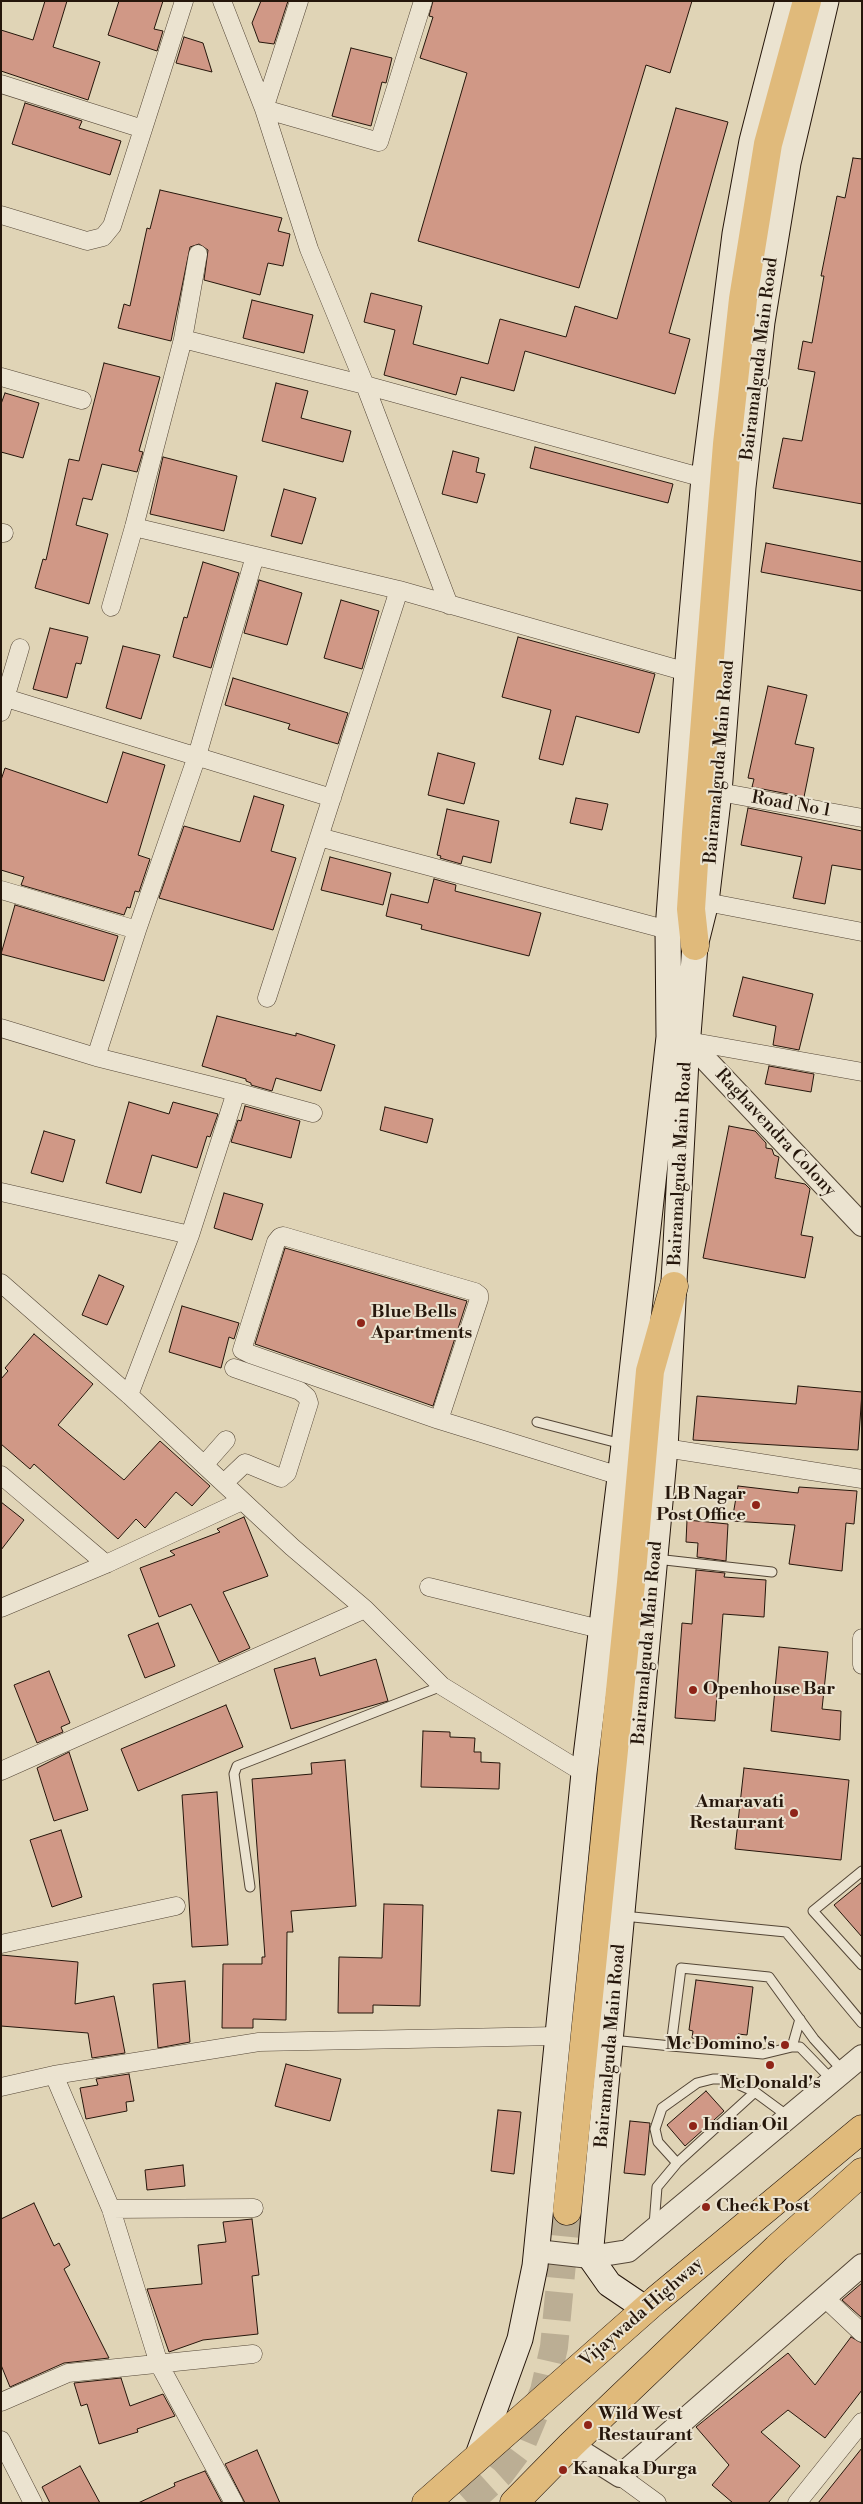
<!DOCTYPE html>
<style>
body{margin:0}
#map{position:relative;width:863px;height:2504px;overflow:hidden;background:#e0d4b6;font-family:"Libre Bodoni",serif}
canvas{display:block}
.frame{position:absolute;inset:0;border:2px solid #25160b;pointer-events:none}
</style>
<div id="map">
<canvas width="863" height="2504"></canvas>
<div class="frame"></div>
</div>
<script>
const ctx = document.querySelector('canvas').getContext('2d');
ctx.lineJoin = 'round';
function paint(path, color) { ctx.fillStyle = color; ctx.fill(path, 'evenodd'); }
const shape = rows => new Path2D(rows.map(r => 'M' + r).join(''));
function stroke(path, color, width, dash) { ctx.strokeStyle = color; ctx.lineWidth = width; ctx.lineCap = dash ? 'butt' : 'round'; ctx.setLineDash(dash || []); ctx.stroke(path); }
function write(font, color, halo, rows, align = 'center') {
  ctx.font = font + ' "Libre Bodoni",serif'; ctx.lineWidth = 4; ctx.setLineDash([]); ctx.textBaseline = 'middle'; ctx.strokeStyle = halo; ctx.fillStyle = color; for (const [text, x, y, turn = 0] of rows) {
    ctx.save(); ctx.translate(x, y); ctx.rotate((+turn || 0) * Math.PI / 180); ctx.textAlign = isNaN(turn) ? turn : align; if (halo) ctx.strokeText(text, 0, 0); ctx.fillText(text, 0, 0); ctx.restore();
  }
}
const building = shape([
 [45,1,67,1,53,47,100,62,88,100,1,71,1,30,33,40,45,1],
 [119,1,163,1,154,29,163,31,157,51,108,35,119,1],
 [261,1,288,1,274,44,259,42,252,23,261,1],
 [433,1,692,1,670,73,646,65,579,288,418,241,467,73,420,58,433,17,429,16,433,1],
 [184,37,203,43,212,72,176,63,184,37],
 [351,48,392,58,386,83,382,82,371,126,332,116,351,48],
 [25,103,82,121,79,128,121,141,110,175,12,144,25,103],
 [676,108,728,122,669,333,690,339,675,394,525,351,514,391,461,377,456,395,384,375,395,330,364,322,371,293,422,306,413,344,488,364,500,319,566,337,575,306,617,319,676,108],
 [853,158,862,159,862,504,773,488,783,438,802,441,815,372,798,369,803,341,812,343,824,276,821,276,837,196,845,198,853,158],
 [160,190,282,218,278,231,290,234,283,266,268,263,260,295,204,280,208,250,199,244,190,247,171,341,118,328,124,304,130,306,147,228,150,229,160,190],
 [252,300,313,315,304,353,243,338,252,300],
 [104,363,160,377,139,451,143,452,137,472,102,464,92,500,83,498,76,525,108,534,89,604,35,588,43,559,46,560,69,459,79,461,104,363],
 [276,383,308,391,301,418,351,431,343,462,262,441,276,383],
 [5,393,39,403,23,458,1,452,1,404,5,393],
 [535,447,673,484,668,503,530,468,535,447],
 [453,451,479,458,476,472,485,474,477,503,442,494,453,451],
 [163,457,237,476,224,531,150,514,163,457],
 [284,489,316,498,302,544,271,536,284,489],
 [766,543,862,562,862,591,761,572,766,543],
 [203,562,239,573,211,668,173,657,184,617,187,618,203,562],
 [259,580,302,593,287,645,244,633,259,580],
 [341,600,379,611,362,669,324,658,341,600],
 [50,628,88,637,81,664,76,663,67,698,33,689,50,628],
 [518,637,655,674,639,733,576,716,563,765,539,759,551,710,502,697,518,637],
 [123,646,160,655,141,719,106,708,123,646],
 [233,678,348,713,338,744,288,729,290,724,225,705,233,678],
 [768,686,807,695,795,744,814,748,804,797,752,787,754,779,748,778,768,686],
 [123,752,165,765,138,855,150,859,139,892,135,891,130,908,127,907,124,915,21,885,24,877,1,870,1,780,5,768,107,803,123,752],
 [438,753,475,763,464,804,428,795,438,753],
 [254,796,284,805,271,851,296,858,273,930,159,898,184,826,240,842,254,796],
 [576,798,608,804,602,830,570,823,576,798],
 [748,808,862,831,862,870,832,865,825,904,793,898,802,857,741,845,748,808],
 [447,809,499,821,491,863,463,856,461,864,440,858,441,856,437,855,447,809],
 [330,857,391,873,383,905,321,890,330,857],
 [434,879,456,885,455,891,541,913,529,956,421,929,422,925,386,916,391,894,428,903,434,879],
 [15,905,118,936,104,981,1,954,15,905],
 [743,977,813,994,799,1050,773,1045,776,1026,733,1016,743,977],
 [217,1016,296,1036,296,1033,335,1045,321,1091,276,1078,272,1091,251,1085,251,1083,246,1081,246,1079,202,1066,217,1016],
 [769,1066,814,1074,811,1092,765,1084,769,1066],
 [129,1102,169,1114,173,1102,218,1114,210,1137,207,1136,197,1168,152,1155,141,1193,106,1183,129,1102],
 [245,1106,300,1121,291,1158,231,1142,238,1120,241,1121,245,1106],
 [385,1107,433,1119,427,1143,380,1130,385,1107],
 [729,1126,755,1131,766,1143,766,1148,772,1149,774,1155,779,1157,775,1178,805,1184,810,1189,801,1235,813,1237,805,1278,703,1258,729,1126],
 [44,1131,75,1140,63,1182,31,1173,44,1131],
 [224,1193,263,1204,252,1240,214,1228,224,1193],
 [285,1248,467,1301,433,1406,255,1344,285,1248],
 [99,1275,124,1286,107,1325,82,1315,99,1275],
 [182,1306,239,1323,234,1339,229,1337,221,1368,169,1352,182,1306],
 [34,1334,93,1384,58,1425,124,1480,160,1441,210,1486,192,1506,176,1492,145,1528,136,1519,118,1539,34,1464,30,1469,1,1444,1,1379,8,1371,5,1368,34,1334],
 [798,1386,862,1392,858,1450,693,1440,697,1396,796,1404,798,1386],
 [738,1486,798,1493,799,1487,857,1491,854,1524,846,1523,842,1571,789,1564,795,1525,732,1521,738,1486],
 [1,1502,24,1520,1,1550,1,1502],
 [244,1517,268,1576,223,1592,250,1648,219,1662,191,1604,159,1617,140,1568,175,1555,170,1551,220,1532,217,1529,244,1517],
 [687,1520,728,1524,726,1561,697,1557,698,1543,686,1542,687,1520],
 [696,1570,725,1573,724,1577,766,1580,764,1617,723,1614,715,1721,675,1718,682,1623,692,1624,696,1570],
 [158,1623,175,1666,145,1678,128,1635,158,1623],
 [779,1647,828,1652,822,1709,841,1711,840,1740,771,1731,779,1647],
 [315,1658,320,1676,376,1659,388,1701,291,1729,274,1669,315,1658],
 [49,1671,70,1723,61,1727,63,1732,37,1743,14,1685,49,1671],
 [226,1705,243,1747,138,1791,121,1749,226,1705],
 [423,1731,450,1732,450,1737,475,1738,474,1752,481,1752,481,1762,500,1763,499,1789,421,1787,423,1731],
 [69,1752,88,1810,54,1821,37,1768,69,1752],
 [345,1760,356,1906,291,1911,293,1932,287,1932,286,2020,253,2019,253,2028,222,2028,223,1964,262,1964,262,1957,265,1957,252,1779,312,1774,311,1763,345,1760],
 [744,1768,849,1780,841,1860,735,1849,744,1768],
 [217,1792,228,1945,192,1947,182,1795,217,1792],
 [61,1830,82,1897,52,1907,30,1840,61,1830],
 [862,1882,862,1937,834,1905,862,1882],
 [384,1904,423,1905,420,2006,373,2005,373,2013,338,2013,339,1957,382,1958,384,1904],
 [1,1955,78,1962,75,2004,114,1996,125,2053,92,2058,88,2033,1,2026,1,1955],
 [696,1980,753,1987,747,2035,738,2034,737,2044,692,2038,693,2031,689,2030,696,1980],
 [185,1981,190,2042,158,2048,153,1984,185,1981],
 [286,2064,341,2079,330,2121,275,2106,286,2064],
 [129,2074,134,2101,126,2102,127,2111,86,2119,80,2088,98,2085,96,2079,129,2074],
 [706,2091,724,2111,685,2146,667,2125,706,2091],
 [498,2110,521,2112,514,2174,491,2171,498,2110],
 [630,2121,650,2123,645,2175,624,2173,630,2121],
 [183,2165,185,2186,147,2190,145,2170,183,2165],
 [34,2203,54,2246,59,2243,70,2265,64,2269,109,2358,64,2363,10,2387,1,2365,1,2219,34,2203],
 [252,2219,259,2275,252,2276,258,2334,203,2340,169,2352,147,2289,202,2284,198,2245,226,2242,223,2222,252,2219],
 [862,2283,862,2318,842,2300,862,2283],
 [851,2337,862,2343,862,2390,825,2438,788,2410,761,2432,800,2466,768,2503,733,2503,712,2485,729,2465,696,2427,788,2353,815,2385,851,2337],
 [121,2378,130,2406,163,2394,175,2416,137,2429,138,2432,99,2444,87,2404,81,2406,74,2383,121,2378],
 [862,2448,862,2503,818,2503,862,2448],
 [257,2450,280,2503,245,2503,225,2464,257,2450],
 [80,2466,100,2503,50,2503,42,2487,80,2466],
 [205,2471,222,2503,138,2503,175,2486,174,2483,205,2471]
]);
paint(building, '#d09886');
stroke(building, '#25160b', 1);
stroke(shape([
 [468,2503,500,2474,521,2446,544,2391,554,2347,567,2211]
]), '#bbae94', 28, [28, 14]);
const service = shape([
 [537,1422,622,1444],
 [656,1559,772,1572],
 [862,1871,813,1911,862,1965],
 [250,1887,234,1774,237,1766,442,1686],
 [623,1916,786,1932,862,2023],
 [612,2040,671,2046],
 [792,2047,800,2019],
 [832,2080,800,2047,792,2047,763,2054,671,2046,681,1968,769,1977,814,2039,843,2071],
 [677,2163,658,2142,655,2129,662,2108,697,2083,713,2079,726,2079,755,2092],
 [654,2225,657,2187,677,2163,755,2092,789,2117]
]);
const minor = shape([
 [222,1,264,109,309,249,365,385,449,605],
 [299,1,264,109,379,142,423,1],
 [1,84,143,129],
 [1,215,87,241,103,237,112,226,184,1],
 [183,339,365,385,704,478],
 [1,377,82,400],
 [134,527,399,590,687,672],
 [1,533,4,533],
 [111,607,134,527,183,339,198,254],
 [6,698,332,798],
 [1,712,20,648],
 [719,792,862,818],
 [319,837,668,930],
 [1,890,137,930],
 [706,902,862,932],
 [267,998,399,590],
 [1,1028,96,1057,236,1092,313,1113],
 [688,1041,862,1072],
 [96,1057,137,930,197,756,255,556],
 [1,1192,190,1235],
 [1,1283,129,1395,292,1547,365,1609],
 [129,1395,190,1235,236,1092],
 [439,1420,479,1299,479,1295,475,1292,283,1236,280,1237,276,1242,242,1350,250,1354,439,1420,620,1476],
 [665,1448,862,1479],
 [204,1465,226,1440],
 [1,1475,106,1564],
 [224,1483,245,1463,281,1478,287,1473,309,1403,307,1397,300,1391,234,1368],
 [429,1587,600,1629],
 [1,1608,106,1564,242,1501],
 [862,1638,862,1665],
 [1,1771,365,1609,442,1686,584,1773],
 [1,1944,176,1906],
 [54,2075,111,2209,159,2364,234,2503],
 [1,2087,54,2075,259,2042,557,2036],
 [111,2209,254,2208],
 [826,2299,862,2333],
 [1,2402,68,2373,253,2354],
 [1,2440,33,2503],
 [620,2476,657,2503],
 [797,2503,862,2422]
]);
const tertiary = shape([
 [688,1041,862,1225],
 [537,2251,590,2257,628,2251,862,2056],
 [571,2445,620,2476,862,2265]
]);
const secondary = shape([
 [646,2309,609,2284,590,2257,665,1448,686,1060,695,946,706,902,719,792,743,487,762,322,788,163,826,1],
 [477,2458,520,2339,535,2266,584,1773,624,1445,669,1037,668,930,687,672,704,478,735,234,752,141,788,1]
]);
const trunk = shape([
 [695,946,691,909,696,833,727,444,743,299,768,144,807,1],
 [567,2211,631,1583,650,1371,674,1286],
 [426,2503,656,2300,862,2129],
 [514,2503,571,2445,777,2248,862,2172]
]);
stroke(service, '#544636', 11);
stroke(minor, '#544636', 19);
stroke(tertiary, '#544636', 24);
stroke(secondary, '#25160b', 27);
stroke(trunk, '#25160b', 29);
stroke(service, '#ebe3d0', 9);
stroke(minor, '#ebe3d0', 18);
stroke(tertiary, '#ebe3d0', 22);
stroke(secondary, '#ebe3d0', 25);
stroke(trunk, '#e0ba7b', 28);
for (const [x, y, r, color] of [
 [361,1323,5,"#8f2418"],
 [756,1505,5,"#8f2418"],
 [693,1690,5,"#8f2418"],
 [794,1813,5,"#8f2418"],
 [785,2045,5,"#8f2418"],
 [770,2065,5,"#8f2418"],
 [693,2126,5,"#8f2418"],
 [706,2207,5,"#8f2418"],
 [588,2425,5,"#8f2418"],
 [563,2470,5,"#8f2418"]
]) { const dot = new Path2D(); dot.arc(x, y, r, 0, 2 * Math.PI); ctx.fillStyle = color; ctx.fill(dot); stroke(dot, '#ebe3d0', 2); }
write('18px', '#25160b', '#ebe3d0', [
 ["Bairamalguda Main Road",760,359,-83],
 ["Bairamalguda Main Road",720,762,-85],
 ["Road No 1",791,805,10],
 ["Raghavendra Colony",775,1133,47],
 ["Bairamalguda Main Road",681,1164,-87],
 ["Bairamalguda Main Road",648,1643,-85],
 ["Bairamalguda Main Road",611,2046,-85],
 ["Vijaywada Highway",642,2313,-41]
]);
write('bold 18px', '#25160b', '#ebe3d0', [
 ["Blue Bells",371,1313],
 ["Apartments",371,1334],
 ["LB Nagar",746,1495,"right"],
 ["Post Office",746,1516,"right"],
 ["Openhouse Bar",703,1690],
 ["Amaravati",784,1803,"right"],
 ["Restaurant",784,1824,"right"],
 ["Mc Domino's",775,2045,"right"],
 ["McDonald's",770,2084,"center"],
 ["Indian Oil",703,2126],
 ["Check Post",716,2207],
 ["Wild West",598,2415],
 ["Restaurant",598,2436],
 ["Kanaka Durga",573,2470]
], 'left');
</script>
